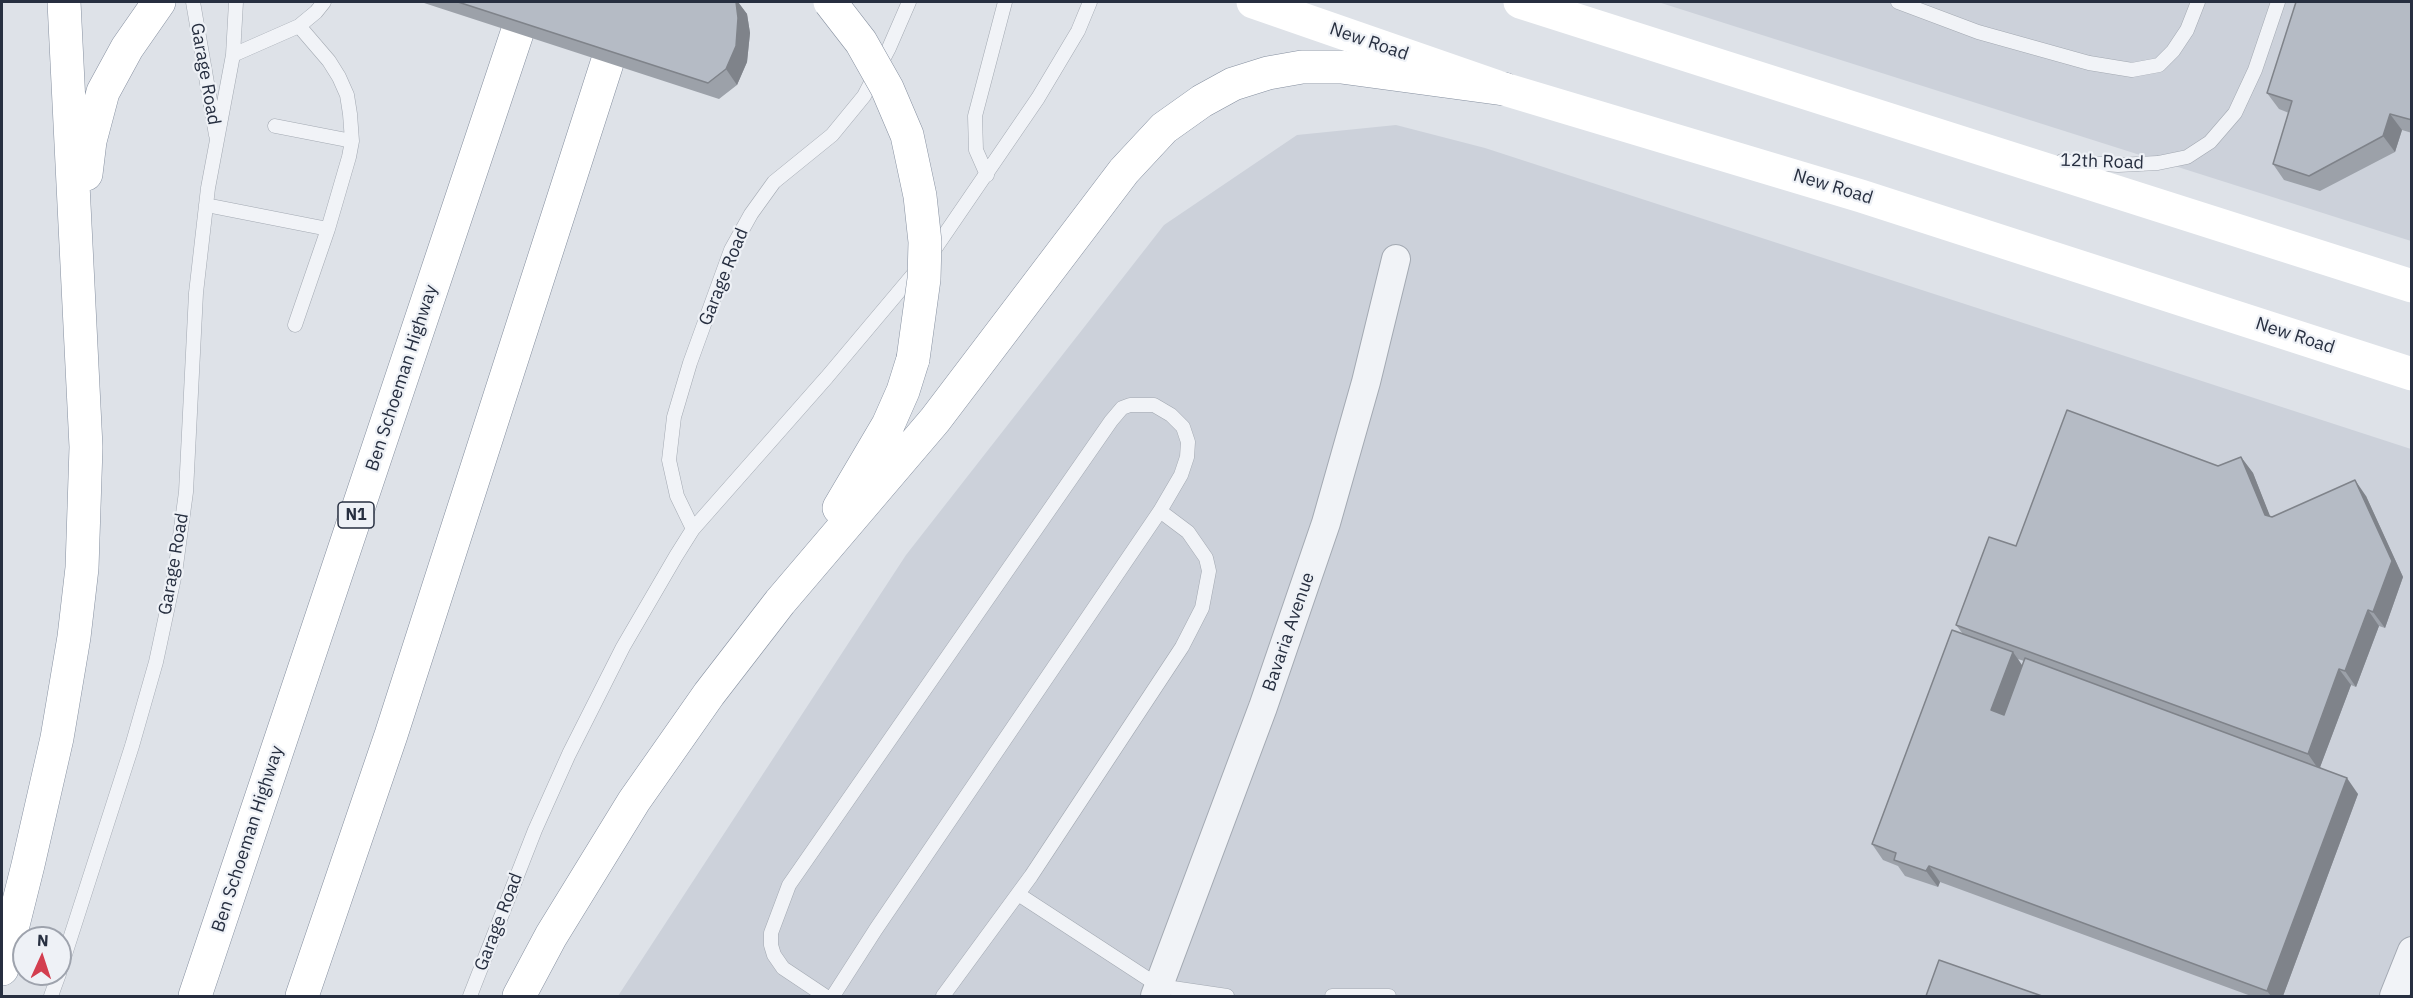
<!DOCTYPE html>
<style>
body{margin:0}
#map{position:relative;width:2413px;height:998px;overflow:hidden;background:#dee2e8;font-family:"IBM Plex Sans",sans-serif}
canvas{display:block}
.frame{position:absolute;inset:0;border:3px solid #272f40;pointer-events:none}
.north{position:absolute;left:12px;top:926px;width:60px;height:60px;box-sizing:border-box;background:#eef1f6;border:2px solid #9ea3ad;border-radius:50%;rotate:3deg;font-size:16px;font-weight:700;line-height:24px;text-align:center;color:#272f40}
.north::after{content:'';display:block;margin:auto;width:21px;height:27px;background:#d33e4f;clip-path:polygon(50% 0,100% 100%,50% 72%,0 100%)}
</style>
<div id="map">
<canvas width="2413" height="998"></canvas>
<div class="frame"></div>
<div class="north">N</div>
</div>
<script>
const ctx = document.querySelector('canvas').getContext('2d');
ctx.lineJoin = 'round';
function paint(path, color) { ctx.fillStyle = color; ctx.fill(path, 'evenodd'); }
const shape = rows => new Path2D(rows.map(r => 'M' + r).join(''));
function stroke(path, color, width, dash) { ctx.strokeStyle = color; ctx.lineWidth = width; ctx.lineCap = dash ? 'butt' : 'round'; ctx.setLineDash(dash || []); ctx.stroke(path); }
function write(font, color, halo, rows, align = 'center') {
  ctx.font = font + ' "IBM Plex Sans",sans-serif'; ctx.lineWidth = 4.5; ctx.setLineDash([]); ctx.textBaseline = 'middle'; ctx.strokeStyle = halo; ctx.fillStyle = color; for (const [text, x, y, turn = 0] of rows) {
    ctx.save(); ctx.translate(x, y); ctx.rotate((+turn || 0) * Math.PI / 180); ctx.textAlign = isNaN(turn) ? turn : align; if (halo) ctx.strokeText(text, 0, 0); ctx.fillText(text, 0, 0); ctx.restore();
  }
}
paint(shape([
 [1658,2,2411,2,2411,241],
 [1396,125,1485,148,2411,449,2411,996,618,996,906,555,1164,225,1297,135]
]), '#ccd1da');
const service = shape([
 [193,2,216,135],
 [1898,2,1978,32,2089,63,2132,70,2159,65,2173,51,2187,30,2198,2],
 [233,55,299,26,316,12,324,2],
 [275,126,352,141],
 [2062,161,2118,165,2158,163,2187,157,2210,142,2235,113,2255,70,2278,2],
 [987,175,976,150,975,116,1005,2],
 [206,205,328,229,349,157,352,141,350,114,347,95,339,77,329,61,299,26],
 [932,253,1038,98,1078,31,1090,2],
 [295,325,328,229],
 [693,529,677,496,669,460,674,417,690,363,731,250,751,214,774,182,832,135,864,96,889,48,909,2],
 [1018,894,1159,986,1227,996],
 [60,970,132,746,156,662,175,573,186,492,196,293,208,188,233,55,236,2],
 [51,996,59,974],
 [470,996,535,830,569,754,623,647,676,556,693,529,827,377,917,270],
 [825,996,783,968,774,955,771,945,771,933,789,885,1111,421,1122,408,1130,405,1154,405,1171,415,1183,427,1188,442,1187,457,1181,475,1160,511,876,929,833,996],
 [943,996,1031,876,1182,647,1202,608,1209,571,1206,558,1188,532,1160,511],
 [1332,996,1389,996]
]);
const minor = shape([
 [1155,996,1263,707,1326,523,1366,382,1396,259],
 [2394,996,2412,951]
]);
const motorway = shape([
 [86,174,90,141,103,92,127,48,159,2],
 [839,508,888,425,903,391,913,359],
 [2,969,28,865,57,738,74,637,82,568,86,447,64,2],
 [195,996,517,33],
 [302,996,391,735,607,63],
 [519,996,551,936,634,801,709,694,780,602,935,420,1124,171,1164,128,1202,101,1233,84,1268,73,1302,67,1341,67,1504,89]
]);
stroke(service, '#a3a9b2', 15);
stroke(minor, '#a3a9b2', 30);
stroke(motorway, '#858f9f', 34);
stroke(service, '#f1f3f7', 14);
stroke(minor, '#f1f3f7', 28);
stroke(shape([
 [1253,2,1504,89,1861,196,2412,374],
 [1520,2,2412,286]
]), '#fff', 33);
stroke(motorway, '#fff', 33);
const motorwayBridge = shape([
 [830,2,861,42,887,88,907,135,920,196,925,242,924,279,913,359]
]);
stroke(motorwayBridge, '#858f9f', 34, []);
stroke(motorwayBridge, '#fff', 33);
paint(shape([
 [421,2,738,2,747,14,750,33,747,62,737,85,719,99],
 [2412,2,2412,133,2402,130,2395,152,2320,191,2284,180,2273,164,2289,113,2279,109,2267,93],
 [2241,457,2253,473,2270,517,2272,517,2366,496,2403,577,2385,628,2379,626,2356,687,2351,685,2320,767,2358,794,2283,996,2251,996,1940,882,1938,887,1905,876,1898,866,1883,860,1872,844,1963,634,1956,625,2016,546],
 [2018,659,2024,661,2022,666]
]), '#9ca1a9');
paint(shape([
 [736,2,738,2,747,14,750,33,747,62,737,85,726,69],
 [2390,114,2402,130,2395,152,2383,136],
 [2241,457,2253,473,2276,531,2265,515],
 [2355,480,2366,496,2403,577,2385,628,2373,612],
 [2368,610,2379,626,2356,687,2345,671],
 [2013,652,2024,668,2003,726,1991,710],
 [2339,669,2351,685,2319,770,2308,754],
 [2347,778,2358,794,2283,996,2271,996,2267,991],
 [1929,866,1940,882,1938,887,1926,871]
]), '#7f838a');
const building = shape([
 [458,2,736,2,738,18,736,46,726,69,708,83,458,2],
 [2296,2,2412,2,2412,120,2390,114,2383,136,2309,176,2273,164,2292,101,2267,93,2296,2],
 [2067,410,2218,466,2241,457,2265,515,2272,517,2355,480,2392,561,2373,612,2368,610,2345,671,2339,669,2308,754,1956,625,1989,537,2016,546,2067,410],
 [1952,630,2013,652,1991,710,2004,715,2025,658,2347,778,2267,991,1929,866,1926,871,1894,860,1896,853,1872,844,1952,630],
 [1939,960,2042,996,1926,996,1939,960]
]);
paint(building, '#b5bbc5');
stroke(building, '#7f838a', 1.5);
for (const [x, y, w] of [
 [356,515,36]
]) { const box = new Path2D(); box.roundRect(x - w / 2, y - 13, w, 26, 4.5); ctx.fillStyle = '#eef1f6'; ctx.fill(box); stroke(box, '#272f40', 1.5); }
write('bold 16px', '#272f40', null, [
 ["N1",356,515]
]);
write('18px', '#272f40', '#eef1f6', [
 ["New Road",1369,42,19],
 ["Garage Road",205,74,80],
 ["12th Road",2102,162,2],
 ["New Road",1833,187,17],
 ["Garage Road",724,277,-68],
 ["New Road",2295,336,18],
 ["Ben Schoeman Highway",402,378,-72],
 ["Garage Road",174,564,-80],
 ["Bavaria Avenue",1289,632,-71],
 ["Ben Schoeman Highway",248,839,-72],
 ["Garage Road",499,922,-69]
]);
</script>
